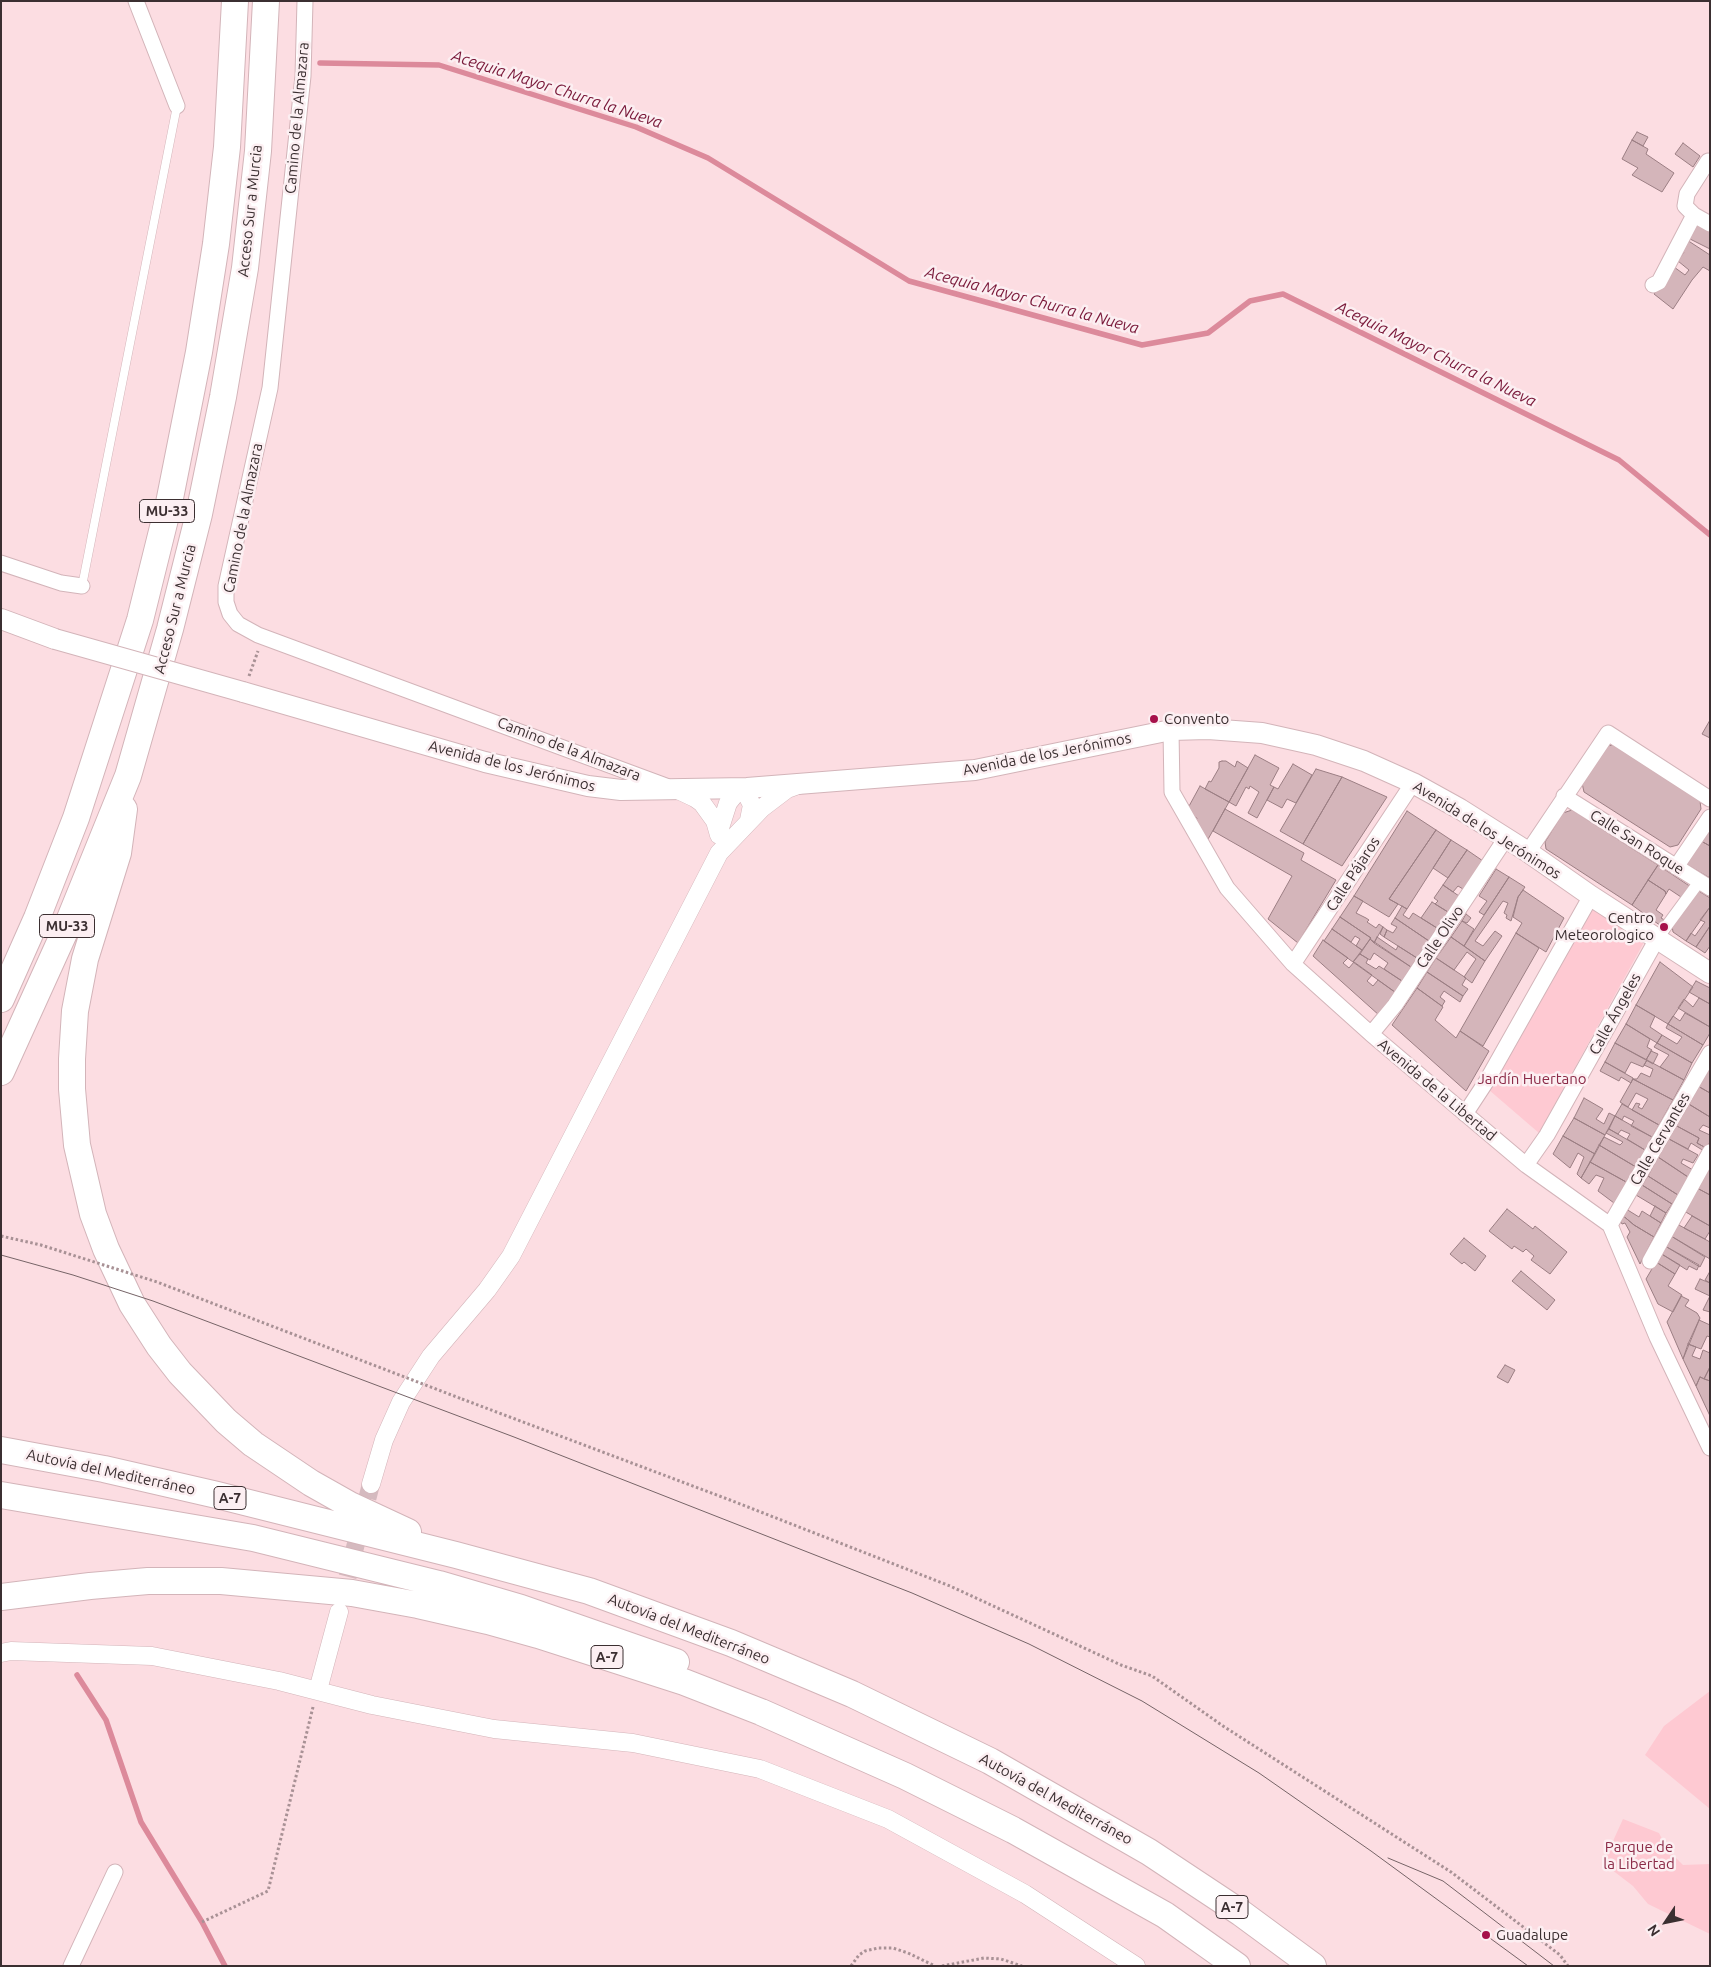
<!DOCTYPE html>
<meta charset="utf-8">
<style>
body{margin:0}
#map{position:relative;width:1711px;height:1967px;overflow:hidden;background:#fcdde2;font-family:Ubuntu,sans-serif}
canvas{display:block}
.frame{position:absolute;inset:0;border:2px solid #3b2f31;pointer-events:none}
.north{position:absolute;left:1641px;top:1897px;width:50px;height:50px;-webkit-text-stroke:4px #fceff2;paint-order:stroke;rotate:236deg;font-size:14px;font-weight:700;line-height:20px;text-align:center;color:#3b2f31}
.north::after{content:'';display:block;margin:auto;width:18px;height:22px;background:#3b2f31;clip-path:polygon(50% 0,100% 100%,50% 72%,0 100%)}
</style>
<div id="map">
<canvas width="1711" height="1967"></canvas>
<div class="frame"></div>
<div class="north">N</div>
</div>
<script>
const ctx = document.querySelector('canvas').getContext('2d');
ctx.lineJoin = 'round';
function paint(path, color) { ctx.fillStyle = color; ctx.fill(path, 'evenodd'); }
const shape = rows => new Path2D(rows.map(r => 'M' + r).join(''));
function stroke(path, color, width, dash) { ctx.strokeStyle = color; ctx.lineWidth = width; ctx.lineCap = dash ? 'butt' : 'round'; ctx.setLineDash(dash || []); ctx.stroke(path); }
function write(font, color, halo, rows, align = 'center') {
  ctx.font = font + ' Ubuntu,sans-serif'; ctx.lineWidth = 5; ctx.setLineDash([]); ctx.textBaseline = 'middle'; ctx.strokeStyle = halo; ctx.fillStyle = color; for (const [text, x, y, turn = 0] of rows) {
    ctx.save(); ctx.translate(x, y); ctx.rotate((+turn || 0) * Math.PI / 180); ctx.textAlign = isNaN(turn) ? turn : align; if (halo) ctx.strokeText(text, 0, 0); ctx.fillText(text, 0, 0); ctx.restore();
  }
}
paint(shape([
 [1596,901,1648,935,1539,1133,1489,1090],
 [1710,1691,1710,1809,1645,1755,1664,1726],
 [1623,1819,1659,1833,1667,1849,1683,1865,1710,1864,1710,1934,1648,1904,1633,1886,1603,1863]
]), '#fec9d2');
stroke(shape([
 [320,63,439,65,636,127,708,158,909,281,1142,345,1208,333,1250,301,1283,294,1619,460,1710,535],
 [77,1675,106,1720,141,1822,202,1922,225,1966]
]), '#dc8a9b', 5.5);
const building = shape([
 [1637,132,1648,137,1643,146,1632,140,1637,132],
 [1632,140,1648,149,1646,154,1674,173,1662,192,1632,175,1638,168,1622,159,1632,140],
 [1683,143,1700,156,1693,167,1675,154,1683,143],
 [1696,223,1710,229,1710,249,1688,238,1696,223],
 [1687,240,1710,255,1710,271,1703,267,1692,280,1673,309,1654,294,1674,267,1685,275,1689,270,1678,261,1684,252,1681,250,1687,240],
 [1710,720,1710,738,1702,734,1710,720],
 [1614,745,1700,801,1701,809,1678,845,1670,847,1584,792,1582,783,1606,746,1614,745],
 [1255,755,1279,768,1270,785,1274,787,1257,818,1248,813,1259,792,1250,786,1249,789,1246,787,1236,806,1229,802,1255,755],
 [1222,761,1226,761,1235,767,1237,761,1248,768,1229,802,1205,789,1209,781,1211,782,1219,768,1219,762,1222,761],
 [1293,764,1312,775,1296,803,1287,799,1282,808,1267,800,1274,787,1278,789,1293,764],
 [1316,769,1342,777,1303,844,1280,831,1316,769],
 [1342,777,1387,797,1342,866,1303,844,1342,777],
 [1200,786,1229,802,1207,841,1196,821,1197,818,1191,814,1188,808,1200,786],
 [1225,809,1304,853,1301,860,1336,880,1298,943,1268,919,1292,876,1213,831,1225,809],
 [1572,810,1658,865,1632,905,1546,849,1545,842,1563,813,1572,810],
 [1407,811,1436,830,1389,899,1398,904,1389,917,1354,896,1407,811],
 [1710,826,1710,846,1701,841,1710,826],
 [1436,830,1451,840,1407,909,1389,899,1436,830],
 [1451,840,1467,850,1448,878,1433,868,1451,840],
 [1701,841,1710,846,1710,878,1686,864,1701,841],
 [1467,850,1483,861,1463,889,1458,886,1453,892,1443,885,1467,850],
 [1658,865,1691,887,1684,899,1669,889,1666,894,1665,891,1648,880,1658,865],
 [1496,869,1509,877,1484,915,1479,912,1487,901,1479,896,1496,869],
 [1509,877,1525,887,1518,897,1511,921,1506,918,1507,915,1504,913,1508,903,1503,901,1475,941,1483,946,1495,931,1502,936,1485,961,1464,946,1509,877],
 [1648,880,1665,891,1666,894,1656,910,1663,915,1661,918,1668,922,1661,926,1632,905,1648,880],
 [1443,885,1459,896,1448,912,1435,904,1438,901,1434,898,1443,885],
 [1523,890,1564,918,1546,952,1516,933,1522,923,1513,917,1518,897,1523,890],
 [1697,890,1710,898,1710,907,1686,941,1673,932,1672,926,1697,890],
 [1354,896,1363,901,1356,913,1366,918,1369,920,1367,922,1376,928,1379,924,1383,927,1374,943,1370,939,1371,938,1340,917,1354,896],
 [1432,902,1448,912,1437,928,1421,918,1432,902],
 [1402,906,1407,909,1403,915,1409,919,1413,913,1437,928,1429,941,1395,918,1402,906],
 [1710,907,1710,926,1696,947,1686,941,1691,933,1695,936,1705,922,1700,920,1710,907],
 [1466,914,1471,918,1467,923,1462,921,1466,914],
 [1340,917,1371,938,1362,950,1356,946,1360,939,1355,936,1351,942,1332,929,1340,917],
 [1395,918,1429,941,1417,958,1384,937,1387,930,1393,933,1397,927,1391,924,1395,918],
 [1462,921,1474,929,1464,946,1451,937,1462,921],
 [1710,926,1710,946,1705,953,1696,947,1710,926],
 [1383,927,1387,930,1384,937,1380,934,1383,927],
 [1332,929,1362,950,1353,962,1324,941,1332,929],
 [1516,933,1539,948,1483,1046,1460,1031,1516,933],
 [1377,937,1396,950,1398,946,1417,958,1411,967,1374,943,1377,937],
 [1451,937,1485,961,1472,983,1464,977,1476,959,1467,952,1454,970,1436,958,1451,937],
 [1370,939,1411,967,1402,981,1384,969,1388,963,1374,953,1370,960,1360,954,1370,939],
 [1323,940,1348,958,1343,963,1349,968,1354,962,1372,975,1367,981,1373,986,1378,980,1396,993,1380,1016,1313,956,1323,940],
 [1360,954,1368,959,1366,963,1376,969,1379,966,1402,981,1395,992,1353,962,1360,954],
 [1436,958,1466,978,1462,985,1468,989,1463,996,1427,972,1436,958],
 [1660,962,1693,987,1668,1024,1636,1005,1660,962],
 [1427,972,1463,996,1460,1002,1444,991,1440,997,1445,1001,1442,1006,1417,988,1427,972],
 [1696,981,1710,988,1710,1004,1689,992,1696,981],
 [1417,988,1443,1007,1435,1020,1456,1038,1460,1031,1489,1051,1466,1091,1392,1025,1417,988],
 [1699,998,1710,1004,1710,1027,1678,1008,1684,999,1693,1007,1699,998],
 [1636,1005,1655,1016,1650,1027,1662,1035,1657,1043,1626,1024,1636,1005],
 [1685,1013,1710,1027,1710,1033,1703,1045,1668,1024,1673,1016,1680,1021,1685,1013],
 [1626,1024,1650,1039,1647,1047,1652,1050,1646,1060,1615,1043,1626,1024],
 [1668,1024,1703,1045,1692,1063,1657,1043,1662,1035,1677,1044,1682,1037,1666,1028,1668,1024],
 [1615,1043,1647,1060,1643,1067,1631,1062,1625,1073,1605,1062,1615,1043],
 [1657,1043,1692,1063,1684,1080,1660,1067,1669,1055,1654,1047,1657,1043],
 [1651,1051,1658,1054,1653,1064,1646,1060,1651,1051],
 [1710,1059,1710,1093,1696,1085,1710,1059],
 [1647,1060,1684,1080,1673,1100,1633,1079,1637,1079,1641,1073,1650,1077,1653,1069,1644,1065,1647,1060],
 [1605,1062,1633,1078,1631,1083,1621,1077,1619,1081,1600,1071,1605,1062],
 [1633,1079,1673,1100,1659,1125,1632,1110,1636,1103,1640,1104,1638,1107,1642,1109,1648,1099,1636,1093,1628,1107,1620,1102,1633,1079],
 [1696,1085,1710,1093,1710,1117,1687,1103,1696,1085],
 [1584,1098,1603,1109,1596,1119,1604,1124,1609,1113,1615,1116,1605,1135,1574,1118,1584,1098],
 [1687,1103,1710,1117,1710,1128,1703,1125,1699,1130,1710,1135,1710,1142,1706,1148,1697,1143,1699,1138,1675,1125,1687,1103],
 [1622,1104,1659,1125,1652,1137,1631,1126,1634,1121,1624,1116,1622,1120,1615,1116,1622,1104],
 [1615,1116,1652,1137,1645,1150,1627,1139,1630,1134,1621,1130,1618,1134,1609,1129,1615,1116],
 [1574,1118,1605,1135,1595,1154,1563,1136,1574,1118],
 [1675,1125,1699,1138,1697,1143,1706,1148,1704,1151,1691,1143,1688,1149,1669,1139,1675,1125],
 [1609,1129,1645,1150,1636,1167,1599,1145,1604,1137,1620,1145,1623,1142,1606,1133,1609,1129],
 [1563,1136,1595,1154,1581,1178,1577,1174,1584,1157,1578,1153,1570,1168,1553,1154,1563,1136],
 [1669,1139,1698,1155,1693,1163,1683,1159,1681,1163,1693,1170,1688,1177,1658,1157,1669,1139],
 [1599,1145,1636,1167,1628,1183,1590,1162,1599,1145],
 [1658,1157,1688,1177,1678,1195,1648,1176,1658,1157],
 [1590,1162,1628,1183,1614,1206,1614,1203,1598,1191,1604,1178,1596,1175,1589,1184,1581,1178,1590,1162],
 [1710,1168,1710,1195,1697,1188,1710,1168],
 [1648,1176,1678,1195,1672,1204,1642,1185,1648,1176],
 [1642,1185,1672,1204,1666,1213,1636,1195,1642,1185],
 [1697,1188,1710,1195,1710,1226,1684,1211,1697,1188],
 [1655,1206,1666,1213,1661,1223,1650,1216,1655,1206],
 [1507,1209,1533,1229,1535,1226,1567,1252,1550,1274,1531,1260,1534,1256,1526,1249,1523,1252,1514,1246,1512,1249,1489,1231,1507,1209],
 [1626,1209,1639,1217,1642,1211,1661,1223,1654,1237,1634,1225,1621,1214,1626,1209],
 [1621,1214,1634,1225,1654,1237,1640,1264,1627,1237,1630,1232,1625,1223,1622,1224,1618,1216,1621,1214],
 [1692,1216,1710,1226,1710,1231,1705,1239,1684,1228,1692,1216],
 [1677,1224,1710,1242,1710,1259,1671,1236,1677,1224],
 [1671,1236,1705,1257,1700,1267,1665,1246,1671,1236],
 [1464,1238,1486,1256,1475,1271,1464,1262,1462,1264,1450,1254,1464,1238],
 [1665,1246,1699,1265,1697,1270,1689,1266,1687,1270,1660,1253,1665,1246],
 [1660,1253,1680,1265,1675,1274,1656,1262,1660,1253],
 [1656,1262,1675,1274,1668,1286,1682,1295,1673,1312,1658,1304,1646,1279,1656,1262],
 [1521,1271,1555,1300,1547,1310,1512,1281,1521,1271],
 [1709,1273,1710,1273,1710,1283,1705,1280,1709,1273],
 [1700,1279,1710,1283,1710,1296,1695,1289,1700,1279],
 [1681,1296,1689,1300,1685,1306,1697,1313,1700,1318,1683,1359,1667,1322,1681,1296],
 [1709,1298,1710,1298,1710,1312,1703,1310,1709,1298],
 [1699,1320,1710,1325,1710,1337,1707,1336,1701,1349,1688,1344,1699,1320],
 [1688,1344,1696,1347,1692,1356,1700,1359,1703,1350,1710,1353,1710,1367,1704,1379,1700,1377,1696,1386,1683,1359,1688,1344],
 [1505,1365,1515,1370,1508,1383,1497,1377,1505,1365],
 [1709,1369,1710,1370,1710,1381,1704,1379,1709,1369],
 [1700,1377,1710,1381,1710,1416,1696,1386,1700,1377]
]);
paint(building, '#d4b5ba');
stroke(building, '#9b7e83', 1);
stroke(shape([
 [341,1603,371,1484]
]), '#d5babf', 18, [18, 9]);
const service = shape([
 [82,586,177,106]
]);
const pedestrian = shape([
 [1657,939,1699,882]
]);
const minor = shape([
 [136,1,177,106],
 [305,1,303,76,270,388,226,586,226,602,230,614,238,624,258,635,666,786],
 [1694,215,1685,206,1687,194,1708,161],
 [1653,285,1659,282,1694,215,1710,224],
 [1,563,61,583,82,586],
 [1171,730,1172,792,1227,888,1293,964,1371,1034,1526,1165,1610,1225,1657,1337,1710,1448],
 [1564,796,1710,888],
 [1528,852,1608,733,1710,799],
 [1676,867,1710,817],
 [1293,964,1413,783],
 [1371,1034,1395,1005,1506,838],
 [1465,1114,1486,1082,1591,896],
 [1526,1165,1547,1135,1657,939],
 [1610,1225,1710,1053],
 [1650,1261,1710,1152],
 [71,1966,115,1872]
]);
const tertiary = shape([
 [678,790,695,798,702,803,715,821,719,835],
 [719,831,728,803,740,788,746,793,752,805,749,820],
 [371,1484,384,1440,401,1402,431,1356,487,1290,511,1256,719,853,762,808,787,789,798,785],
 [1,1653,11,1651,152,1656,279,1681,372,1705,494,1729,633,1743,760,1769,888,1819,1025,1894,1136,1966],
 [318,1690,339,1612]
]);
const secondary = shape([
 [1,619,55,639],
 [243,692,485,762,588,786,621,790,747,788,975,770,1171,730,1208,729,1262,733,1316,745,1364,761,1413,783,1460,809,1528,852,1591,896,1710,973]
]);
const motorway = shape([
 [124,809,118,853,85,959,75,1011,72,1059,72,1089,77,1145,93,1214,106,1249,132,1304,159,1346,180,1373,226,1421,253,1444,311,1483,350,1505,408,1532],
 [1,999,37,918,76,818,140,620,169,503,199,352,216,244,227,147,235,1],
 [1,1072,65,931,128,776,170,629,199,514,223,397,245,268,258,151,266,1],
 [1,1450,104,1469,217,1495,456,1555,589,1591,731,1643,852,1694,990,1761,1149,1852,1241,1913,1313,1966],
 [1,1495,253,1538,439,1584,521,1608,676,1662],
 [1,1597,90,1586,148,1581,221,1581,352,1593,418,1605,488,1621,538,1635,684,1682,761,1712,905,1776,1013,1830,1165,1915,1237,1966]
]);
stroke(service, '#d3b4b9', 9);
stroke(pedestrian, '#d3b4b9', 13);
stroke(minor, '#d3b4b9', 17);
stroke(tertiary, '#d3b4b9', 19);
stroke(secondary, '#d3b4b9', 22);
stroke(motorway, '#d3b4b9', 28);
stroke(shape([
 [249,676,258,651],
 [462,1399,730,1500,950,1586,1121,1665,1152,1676,1223,1726,1451,1872,1560,1955,1568,1966],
 [202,1922,268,1891,313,1707],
 [851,1966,859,1955,865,1951,878,1948,893,1948,908,1953,935,1966],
 [942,1966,984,1958,1001,1959,1022,1966]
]), '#a89195', 3, [2.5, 2.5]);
stroke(service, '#fff', 8);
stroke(pedestrian, '#fff', 11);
stroke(minor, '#fff', 15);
stroke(tertiary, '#fff', 18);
stroke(secondary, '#fff', 20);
stroke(motorway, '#fff', 26);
stroke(shape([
 [1,1255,73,1275,153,1301,514,1437,912,1593,1029,1644,1142,1701,1259,1773,1371,1851,1528,1966],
 [1388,1858,1443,1881,1554,1966]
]), '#766467', 1);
const secondaryBridge = shape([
 [55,639,243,692]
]);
stroke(secondaryBridge, '#d3b4b9', 22, []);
stroke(shape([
 [1,1236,41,1245,157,1282,462,1399]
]), '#a89195', 3, [2.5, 2.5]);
stroke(secondaryBridge, '#fff', 20);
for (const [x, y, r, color] of [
 [1154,719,5,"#a6114b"],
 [1664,927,5,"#a6114b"],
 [1486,1935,5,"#a6114b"]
]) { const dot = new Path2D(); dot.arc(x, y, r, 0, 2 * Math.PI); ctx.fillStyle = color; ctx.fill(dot); stroke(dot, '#fceff2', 2); }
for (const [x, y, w] of [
 [167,511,55],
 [67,926,55],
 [230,1498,32],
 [607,1657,32],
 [1232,1907,32]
]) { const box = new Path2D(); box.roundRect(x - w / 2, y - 11.5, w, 23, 4); ctx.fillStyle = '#fceff2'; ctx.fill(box); stroke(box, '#3b2f31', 1); }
write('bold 14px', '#3b2f31', null, [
 ["MU-33",167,511],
 ["MU-33",67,926],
 ["A-7",230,1498],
 ["A-7",607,1657],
 ["A-7",1232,1907]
]);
write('15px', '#3b2f31', '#fceff2', [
 ["Camino de la Almazara",297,118,-85],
 ["Acceso Sur a Murcia",250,211,-84],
 ["Camino de la Almazara",243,518,-79],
 ["Acceso Sur a Murcia",175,609,-76],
 ["Camino de la Almazara",569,749,21],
 ["Avenida de los Jerónimos",1047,754,-11],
 ["Avenida de los Jerónimos",512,766,14],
 ["Avenida de los Jerónimos",1487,830,32],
 ["Calle San Roque",1637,842,32],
 ["Calle Pájaros",1353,874,-57],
 ["Calle Olivo",1440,937,-56],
 ["Calle Ángeles",1615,1014,-61],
 ["Avenida de la Libertad",1437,1090,40],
 ["Calle Cervantes",1660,1139,-60],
 ["Autovía del Mediterráneo",111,1472,12],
 ["Autovía del Mediterráneo",689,1629,21],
 ["Autovía del Mediterráneo",1056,1799,29]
]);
write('15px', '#3b2f31', '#fceff2', [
 ["Convento",1164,719],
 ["Centro",1654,918,"right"],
 ["Meteorologico",1654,935,"right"],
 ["Guadalupe",1496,1935]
], 'left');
write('15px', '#8b2a47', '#fceff2', [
 ["Jardín Huertano",1532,1079],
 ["Parque de",1639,1847],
 ["la Libertad",1639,1864]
]);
write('italic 16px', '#791839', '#fceff2', [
 ["Acequia Mayor Churra la Nueva",557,89,18],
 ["Acequia Mayor Churra la Nueva",1032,300,15],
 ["Acequia Mayor Churra la Nueva",1436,354,26]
]);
</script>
